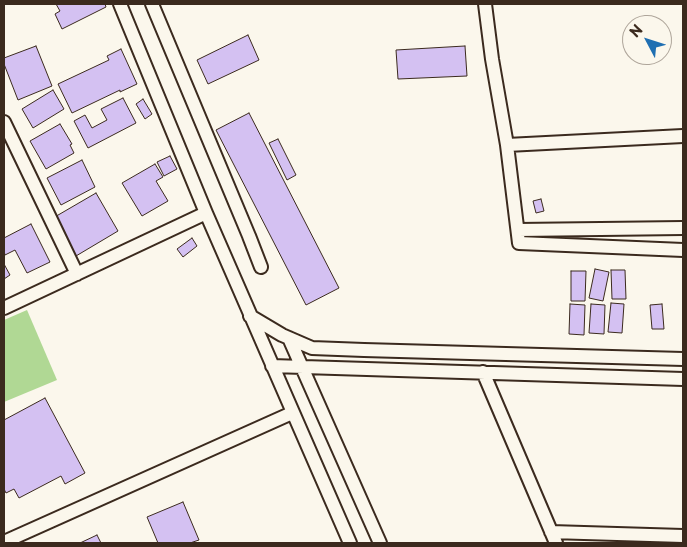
<!DOCTYPE html>
<style>
body{margin:0}
#map{position:relative;width:687px;height:547px;overflow:hidden;background:#fbf7ec;font-family:"Playpen Sans",sans-serif}
canvas{display:block}
.frame{position:absolute;inset:0;border:5px solid #3b2a1e;pointer-events:none}
.north{position:absolute;left:622px;top:15px;width:50px;height:50px;box-sizing:border-box;background:#fbf7ec;border:1px solid #aea59a;border-radius:50%;rotate:310deg;font-size:14px;font-weight:700;line-height:20px;text-align:center;color:#3b2a1e}
.north::after{content:'';display:block;margin:auto;width:18px;height:22px;background:#1f6fb2;clip-path:polygon(50% 0,100% 100%,50% 72%,0 100%)}
</style>
<div id="map">
<canvas width="687" height="547"></canvas>
<div class="frame"></div>
<div class="north">N</div>
</div>
<script>
const ctx = document.querySelector('canvas').getContext('2d');
ctx.lineJoin = 'round';
function paint(path, color) { ctx.fillStyle = color; ctx.fill(path, 'evenodd'); }
const shape = rows => new Path2D(rows.map(r => 'M' + r).join(''));
function stroke(path, color, width, dash) { ctx.strokeStyle = color; ctx.lineWidth = width; ctx.lineCap = dash ? 'butt' : 'round'; ctx.setLineDash(dash || []); ctx.stroke(path); }
paint(shape([
 [27,310,57,380,4,402,4,320]
]), '#b0d894');
const building = shape([
 [56,4,105,4,106,7,62,29,55,14,60,11,56,4],
 [248,35,259,60,208,84,197,60,248,35],
 [36,46,52,86,18,100,4,64,4,58,36,46],
 [465,46,467,76,398,79,396,50,465,46],
 [121,49,137,84,120,92,120,90,72,113,58,84,109,60,107,56,121,49],
 [53,90,64,109,33,128,22,109,53,90],
 [123,98,136,123,88,148,74,121,85,115,92,128,107,120,101,109,123,98],
 [143,99,152,114,145,119,136,104,143,99],
 [249,113,339,288,306,305,216,130,249,113],
 [60,124,72,144,70,145,74,153,46,169,30,141,60,124],
 [278,139,296,175,287,180,269,143,278,139],
 [170,156,177,169,164,176,157,162,170,156],
 [82,160,95,187,61,205,47,178,82,160],
 [155,164,163,177,156,181,168,201,142,216,122,183,155,164],
 [96,193,118,231,76,256,53,218,96,193],
 [541,199,544,211,536,213,533,201,541,199],
 [31,224,50,262,27,273,15,250,5,255,4,251,4,238,31,224],
 [192,238,197,246,183,257,177,249,192,238],
 [4,264,10,275,4,279,4,264],
 [595,269,609,272,603,301,589,298,595,269],
 [611,270,625,270,626,299,612,299,611,270],
 [571,271,586,271,585,301,571,301,571,271],
 [611,303,624,304,622,333,608,332,611,303],
 [570,304,585,305,584,335,569,334,570,304],
 [591,304,605,305,604,334,589,333,591,304],
 [662,304,664,329,652,329,650,305,662,304],
 [45,398,85,473,65,484,61,476,19,498,14,489,6,493,4,489,4,420,45,398],
 [183,502,199,540,190,543,158,543,147,517,183,502],
 [97,535,101,543,80,543,97,535]
]);
paint(building, '#d4c1f2');
stroke(building, '#3b2a1e', 1);
const minor = shape([
 [120,4,206,213,350,543],
 [152,4,249,236,261,267],
 [485,4,492,59,507,145,519,243,683,250],
 [4,122,77,274],
 [507,145,683,136],
 [518,230,683,228],
 [4,308,206,213],
 [250,316,282,335,312,348,364,350,683,359],
 [289,338,380,543],
 [272,366,683,379],
 [483,372,556,543],
 [551,532,683,536],
 [4,542,292,413]
]);
stroke(minor, '#3b2a1e', 16);
stroke(minor, '#fbf7ec', 12);
</script>
